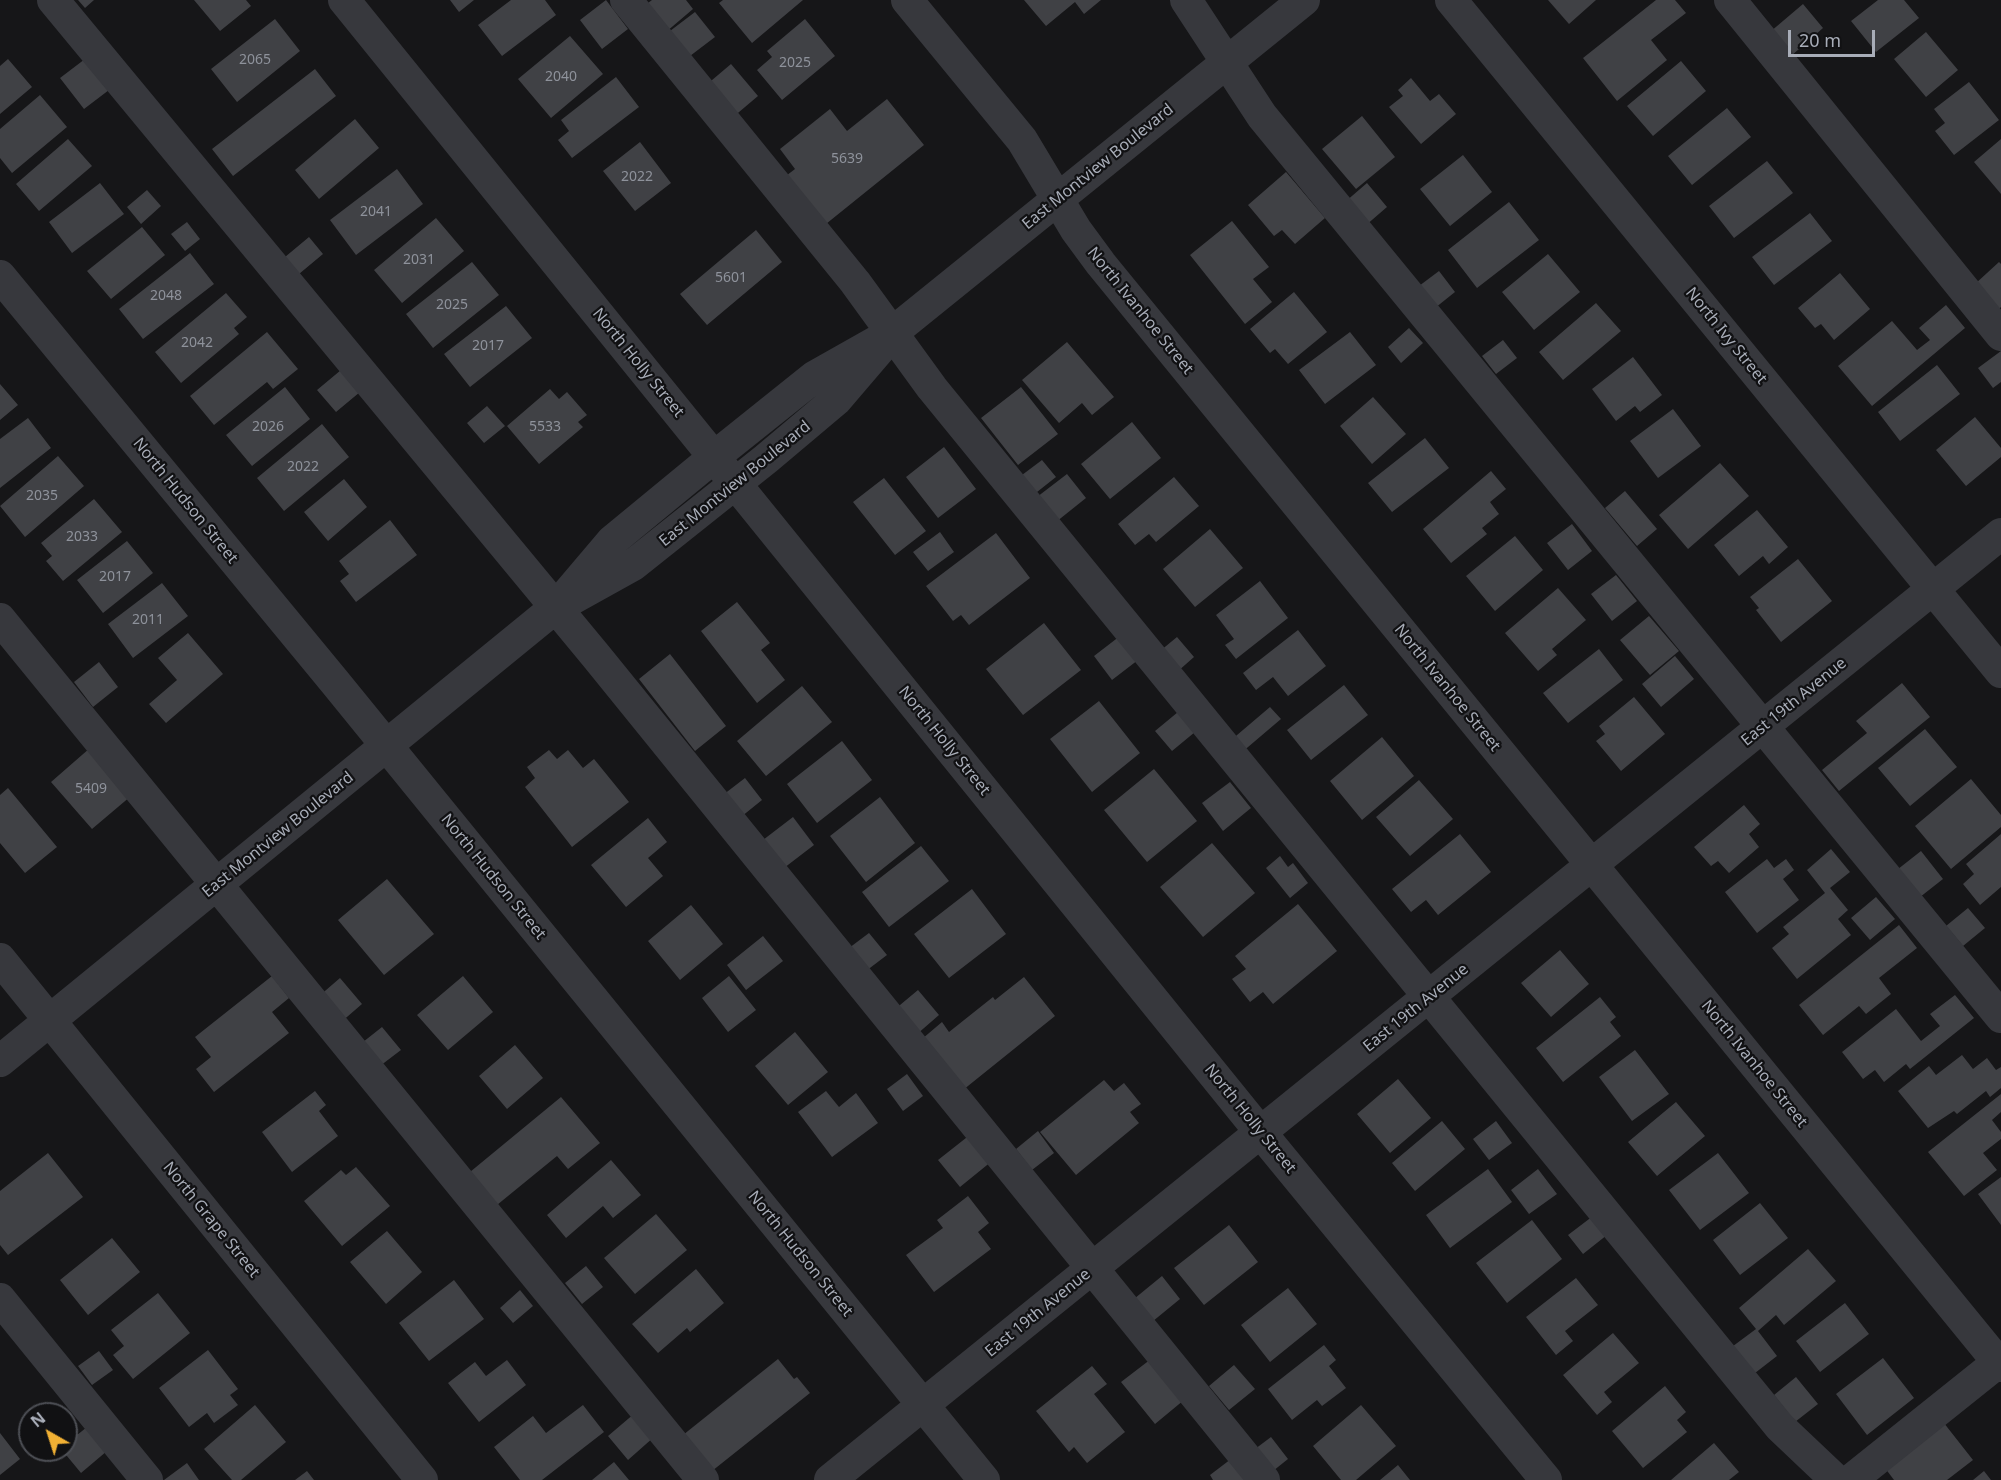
<!DOCTYPE html>
<style>
body{margin:0}
#map{position:relative;width:2001px;height:1480px;overflow:hidden;background:#161618;font-family:"Noto Sans",sans-serif}
canvas{display:block}
.north{position:absolute;left:18px;top:1402px;width:60px;height:60px;box-sizing:border-box;background:#111113;border:2px solid #4d4f55;border-radius:50%;rotate:321deg;font-size:16px;font-weight:700;line-height:24px;text-align:center;color:#a8adb8}
.north::after{content:'';display:block;margin:auto;width:21px;height:27px;background:#f2b134;clip-path:polygon(50% 0,100% 100%,50% 72%,0 100%)}
.scale{position:absolute;left:1788px;top:30px;width:87px;height:27px;box-sizing:border-box;border:3px solid #a8adb8;border-top:0;padding-left:8px;font-size:18px;line-height:21px;white-space:nowrap;color:#a8adb8;-webkit-text-stroke:4px #111113;paint-order:stroke}
</style>
<div id="map">
<canvas width="2001" height="1480"></canvas>
<div class="north">N</div>
<div class="scale">20 m</div>
</div>
<script>
const ctx = document.querySelector('canvas').getContext('2d');
ctx.lineJoin = 'round';
function paint(path, color) { ctx.fillStyle = color; ctx.fill(path, 'evenodd'); }
const shape = rows => new Path2D(rows.map(r => 'M' + r).join(''));
function stroke(path, color, width, dash) { ctx.strokeStyle = color; ctx.lineWidth = width; ctx.lineCap = dash ? 'butt' : 'round'; ctx.setLineDash(dash || []); ctx.stroke(path); }
function write(font, color, halo, rows, align = 'center') {
  ctx.font = font + ' "Noto Sans",sans-serif'; ctx.lineWidth = 4.5; ctx.setLineDash([]); ctx.textBaseline = 'middle'; ctx.strokeStyle = halo; ctx.fillStyle = color; for (const [text, x, y, turn = 0] of rows) {
    ctx.save(); ctx.translate(x, y); ctx.rotate((+turn || 0) * Math.PI / 180); ctx.textAlign = isNaN(turn) ? turn : align; if (halo) ctx.strokeText(text, 0, 0); ctx.fillText(text, 0, 0); ctx.restore();
  }
}
paint(shape([
 [78,0,94,0,85,8],
 [194,0,246,0,251,6,220,31],
 [450,0,474,0,459,12],
 [511,0,545,0,556,15,502,56,478,25],
 [606,0,628,29,602,49,580,20],
 [652,0,686,0,693,9,666,32,644,6],
 [723,0,803,0,752,43,719,3],
 [1024,0,1101,0,1084,14,1075,2,1046,26],
 [1548,0,1596,0,1569,24],
 [1656,0,1675,0,1686,13,1651,40,1667,60,1617,101,1583,58],
 [1878,0,1904,0,1919,18,1876,52,1851,21],
 [1803,4,1823,28,1791,56,1770,32],
 [695,12,715,37,690,56,670,31],
 [275,19,300,51,237,102,211,69],
 [805,19,835,56,782,100,757,70,772,57,767,51],
 [1926,32,1958,70,1926,97,1894,59],
 [570,36,603,74,551,118,518,79],
 [8,59,32,87,0,114,0,66],
 [85,59,109,90,84,109,60,78],
 [1681,61,1706,91,1653,136,1627,106],
 [731,64,758,96,732,118,705,86],
 [315,69,336,96,233,176,212,149],
 [616,77,639,107,572,158,558,140,569,131,561,120],
 [1411,78,1430,101,1439,94,1456,114,1421,144,1389,107,1403,96,1398,90],
 [1969,82,1999,120,1954,155,1935,131,1945,123,1934,109],
 [40,95,67,127,12,173,0,158,0,129],
 [887,99,924,145,821,228,782,179,795,169,780,149,830,109,847,131],
 [1727,108,1751,137,1692,185,1668,156],
 [1362,116,1395,157,1356,189,1322,149],
 [355,119,379,148,319,199,295,170],
 [68,139,92,166,39,211,16,184],
 [2001,139,2001,194,1974,162],
 [640,142,671,183,635,211,603,171],
 [1463,155,1492,192,1450,226,1420,189],
 [1767,161,1793,193,1734,238,1709,206],
 [397,169,423,204,356,255,330,220],
 [1286,172,1325,218,1295,244,1282,230,1274,236,1248,205],
 [100,183,124,214,72,253,49,222],
 [1367,183,1387,207,1365,226,1345,202],
 [147,190,161,206,141,224,127,207],
 [1509,202,1539,240,1477,288,1448,250],
 [1810,213,1832,241,1774,285,1752,257],
 [436,218,464,251,402,303,374,270],
 [1232,221,1269,267,1253,279,1272,302,1245,324,1190,255],
 [187,222,200,239,185,251,171,234],
 [142,227,165,255,111,299,87,271],
 [756,230,782,262,707,325,680,294],
 [309,237,323,254,299,274,285,257],
 [190,253,214,284,143,339,119,309],
 [1548,254,1580,292,1534,330,1502,292],
 [472,262,499,295,433,348,406,314],
 [1999,262,2001,264,2001,307,1997,311,1975,284],
 [1439,271,1455,292,1435,308,1419,286],
 [1840,273,1870,309,1834,340,1821,324,1815,328,1798,308],
 [1294,292,1327,332,1288,364,1275,349,1270,353,1250,329],
 [226,293,247,317,234,328,239,334,181,383,155,352],
 [1596,303,1621,331,1563,380,1539,352],
 [1946,305,1965,328,1872,406,1838,366,1892,321,1917,350,1930,340,1919,328],
 [506,306,532,338,470,387,444,354],
 [1409,328,1423,343,1401,363,1388,347],
 [267,332,298,369,273,389,267,382,214,425,190,396],
 [1350,332,1376,365,1325,404,1299,370],
 [1503,340,1517,358,1496,374,1482,356],
 [1067,342,1114,397,1092,415,1082,403,1059,423,1022,380],
 [2001,351,2001,382,1993,388,1978,368],
 [1633,357,1662,395,1640,412,1635,406,1616,421,1592,389],
 [1937,365,1960,394,1900,441,1878,412],
 [341,370,360,392,336,412,317,390],
 [0,384,18,405,0,420],
 [285,387,310,419,252,466,226,435],
 [1021,387,1058,434,1018,465,981,418],
 [550,389,559,399,567,392,587,415,578,422,583,427,539,464,507,426],
 [1373,397,1406,434,1372,464,1340,426],
 [487,406,505,426,484,443,467,423],
 [1673,409,1701,446,1658,478,1630,441],
 [1975,417,2001,448,2001,457,1966,486,1936,450],
 [28,418,51,448,0,488,0,439],
 [1132,422,1161,458,1110,499,1081,464],
 [322,424,349,457,284,511,257,478],
 [1425,438,1449,468,1392,512,1368,483],
 [944,447,976,489,938,518,906,477],
 [58,456,84,486,25,537,0,506],
 [1042,460,1056,477,1032,496,1018,478],
 [1720,463,1749,496,1688,549,1659,515],
 [1491,471,1506,489,1490,502,1499,514,1482,528,1487,534,1451,563,1423,529],
 [1067,474,1086,498,1056,522,1037,497],
 [1174,477,1199,506,1156,542,1149,534,1135,545,1118,524],
 [884,478,926,531,895,555,853,502],
 [344,479,367,507,328,541,304,512],
 [1625,491,1657,529,1637,546,1605,508],
 [94,499,122,532,63,581,46,561,52,556,41,543],
 [1757,510,1788,547,1769,564,1763,556,1739,576,1714,545],
 [390,520,417,555,356,602,340,581,349,574,339,561],
 [1572,524,1592,551,1568,570,1547,543],
 [1210,529,1243,568,1195,607,1163,569],
 [940,532,954,552,928,571,913,552],
 [996,533,1030,578,969,625,961,615,953,621,926,586],
 [1515,536,1543,570,1495,611,1466,576],
 [127,541,153,573,103,613,77,580],
 [1798,559,1832,601,1781,642,1756,610,1759,608,1750,597],
 [1616,575,1637,601,1612,621,1591,594],
 [1260,581,1288,618,1236,659,1225,645,1234,639,1216,615],
 [162,583,188,616,133,658,108,624],
 [1558,588,1586,620,1552,649,1557,655,1538,671,1505,633],
 [737,602,770,643,761,650,785,680,757,703,701,631],
 [1649,616,1679,651,1650,675,1620,640],
 [1044,623,1081,670,1023,715,986,669],
 [1298,630,1326,666,1288,696,1273,677,1256,690,1243,673],
 [188,633,223,674,166,723,149,704,177,680,158,658],
 [1120,636,1138,660,1112,680,1094,656],
 [1177,637,1194,657,1177,672,1160,651],
 [1599,649,1623,680,1568,723,1543,693],
 [670,654,726,726,695,751,639,679],
 [1675,656,1694,679,1661,707,1642,684],
 [99,662,118,687,93,707,74,682],
 [1902,683,1930,717,1839,791,1822,770,1867,733,1856,721],
 [1344,685,1368,715,1311,760,1287,730],
 [802,686,832,722,766,776,737,741],
 [1634,697,1665,734,1621,771,1596,741,1605,734,1599,726],
 [1099,701,1140,753,1092,792,1050,739],
 [1270,707,1281,719,1241,753,1230,741],
 [1178,712,1195,732,1172,751,1155,731],
 [1925,729,1957,767,1910,806,1878,768],
 [1382,737,1414,776,1362,820,1330,781],
 [842,741,872,780,817,823,787,784],
 [90,748,131,796,92,829,51,782],
 [549,750,557,759,568,750,583,768,594,759,629,802,572,847,525,787,535,778,527,767],
 [1154,769,1197,821,1147,862,1104,810],
 [745,778,762,800,736,821,719,798],
 [1971,779,2001,815,2001,827,1951,869,1915,826],
 [1419,780,1453,819,1410,856,1376,817],
 [1230,782,1251,808,1223,831,1202,803],
 [8,788,57,847,25,873,0,843,0,795],
 [880,797,915,843,866,882,830,836],
 [1744,805,1760,824,1749,834,1759,847,1729,873,1718,861,1711,866,1694,847],
 [793,817,814,845,784,868,763,840],
 [648,818,667,842,648,858,663,876,626,907,591,865],
 [1460,834,1491,872,1438,915,1426,900,1411,912,1392,889],
 [2001,834,2001,887,1980,905,1963,884,1974,874,1966,864],
 [1212,843,1255,893,1203,937,1160,887],
 [921,846,949,881,889,927,862,892],
 [1831,849,1850,872,1830,888,1848,910,1838,919,1851,935,1797,979,1772,948,1789,934,1783,927,1825,893,1807,870],
 [1921,851,1943,879,1915,901,1893,873],
 [1280,856,1288,867,1293,863,1308,883,1290,898,1266,868],
 [1767,859,1774,868,1786,859,1794,870,1783,879,1799,900,1757,933,1725,892],
 [387,879,434,934,384,975,338,920],
 [972,889,1006,934,949,978,914,934],
 [1876,897,1895,919,1870,940,1851,918],
 [1298,904,1337,951,1273,1004,1263,992,1250,1002,1232,979,1246,969,1235,956],
 [691,905,723,944,680,980,648,941],
 [1968,908,1985,928,1963,946,1946,926],
 [1899,925,1917,948,1879,978,1891,994,1866,1014,1859,1006,1823,1035,1799,1005],
 [869,933,887,955,862,974,845,951],
 [763,936,783,961,746,990,727,965],
 [1560,950,1589,984,1551,1017,1521,983],
 [272,976,289,998,272,1012,289,1033,214,1092,196,1069,211,1057,195,1037],
 [463,976,493,1012,448,1050,417,1015],
 [729,976,756,1010,728,1032,702,998],
 [1024,977,1055,1016,963,1090,922,1039,942,1022,949,1032,993,997,995,1000],
 [340,978,362,1004,340,1023,318,997],
 [918,990,939,1015,916,1035,894,1010],
 [1955,995,1974,1018,1910,1069,1906,1064,1884,1082,1875,1070,1863,1079,1842,1052,1896,1009,1921,1041,1940,1026,1930,1014],
 [1600,997,1616,1017,1610,1022,1621,1036,1563,1082,1536,1048],
 [382,1027,401,1050,376,1069,358,1046],
 [795,1032,828,1072,788,1105,755,1066],
 [515,1045,543,1078,507,1109,479,1076],
 [1635,1050,1669,1094,1632,1121,1599,1077],
 [1962,1055,1973,1069,1987,1058,1996,1070,2001,1067,2001,1088,1990,1097,1986,1091,1957,1114,1954,1111,1928,1128,1898,1091,1929,1066,1936,1075],
 [907,1074,923,1096,903,1111,887,1089],
 [1398,1079,1431,1118,1390,1153,1357,1114],
 [1104,1080,1114,1091,1124,1083,1141,1104,1130,1112,1139,1123,1076,1175,1040,1132],
 [315,1091,326,1105,319,1111,338,1136,292,1172,262,1132],
 [826,1091,839,1107,856,1093,878,1123,832,1157,798,1112],
 [2001,1094,2001,1112,1992,1120,2001,1132,2001,1139,1983,1153,1997,1170,1964,1196,1928,1152],
 [561,1097,600,1143,568,1169,557,1156,497,1205,470,1172],
 [1676,1102,1705,1136,1657,1176,1628,1142],
 [1442,1121,1465,1149,1415,1191,1392,1163],
 [1496,1121,1512,1143,1489,1160,1473,1139],
 [1038,1131,1054,1153,1032,1170,1016,1149],
 [971,1134,992,1161,960,1187,938,1160],
 [48,1153,83,1197,8,1255,0,1245,0,1191],
 [1718,1153,1749,1193,1700,1230,1669,1190],
 [611,1160,641,1195,613,1218,603,1206,566,1238,547,1215],
 [356,1167,390,1206,342,1246,304,1201,341,1170,346,1175],
 [1488,1169,1512,1202,1450,1248,1426,1215],
 [1538,1169,1557,1194,1529,1214,1511,1190],
 [2001,1177,2001,1225,1978,1194],
 [968,1196,989,1223,978,1232,991,1249,934,1292,906,1255,943,1228,937,1220],
 [1760,1203,1788,1238,1740,1275,1713,1240],
 [656,1214,687,1250,635,1294,604,1258],
 [1593,1216,1607,1235,1583,1254,1568,1235],
 [1532,1220,1562,1259,1507,1303,1476,1263],
 [1229,1225,1258,1262,1204,1305,1174,1268],
 [387,1231,422,1272,386,1304,350,1262],
 [112,1238,140,1272,88,1315,60,1280],
 [1808,1249,1836,1281,1784,1325,1776,1315,1758,1331,1777,1356,1746,1380,1725,1352,1756,1329,1739,1308],
 [586,1266,603,1287,582,1304,565,1283],
 [696,1269,724,1303,690,1332,687,1328,658,1353,632,1324],
 [1162,1276,1180,1299,1147,1326,1129,1303],
 [1576,1278,1598,1305,1565,1331,1573,1341,1556,1355,1526,1317],
 [454,1280,484,1319,429,1361,399,1323],
 [1288,1288,1317,1324,1270,1362,1241,1325],
 [520,1290,533,1306,513,1323,500,1308],
 [158,1293,190,1333,133,1379,113,1355,124,1346,111,1330],
 [1845,1303,1869,1334,1820,1372,1796,1341],
 [1613,1333,1639,1363,1604,1392,1612,1402,1597,1415,1563,1375],
 [1324,1345,1336,1360,1329,1366,1346,1388,1322,1406,1317,1400,1292,1420,1268,1389],
 [208,1350,238,1389,230,1395,238,1405,214,1423,207,1413,189,1427,159,1388],
 [99,1351,113,1370,92,1385,78,1366],
 [1883,1358,1914,1398,1867,1435,1836,1394],
 [778,1359,794,1379,797,1377,810,1393,712,1471,683,1435],
 [1151,1359,1184,1400,1155,1424,1121,1382],
 [507,1360,526,1385,479,1422,448,1383,475,1362,486,1376],
 [1234,1365,1255,1389,1229,1410,1209,1386],
 [1092,1366,1107,1384,1094,1394,1125,1432,1087,1463,1074,1447,1069,1452,1036,1411],
 [1796,1377,1818,1404,1795,1422,1774,1395],
 [1665,1386,1686,1412,1677,1420,1687,1432,1643,1468,1612,1431],
 [255,1405,286,1442,241,1480,232,1480,204,1449],
 [583,1405,604,1432,542,1480,520,1480,494,1447,533,1416,546,1433],
 [1361,1405,1396,1446,1356,1480,1341,1480,1313,1446],
 [635,1413,654,1437,628,1460,608,1436],
 [1940,1418,1973,1460,1947,1480,1894,1480,1882,1464],
 [87,1427,107,1451,81,1473,62,1450,66,1450,66,1444],
 [0,1433,20,1459,0,1475],
 [1271,1437,1288,1459,1268,1475,1251,1452],
 [1714,1443,1739,1472,1729,1480,1671,1480],
 [1231,1459,1247,1480,1213,1480,1210,1475],
 [614,1462,629,1480,592,1480],
 [187,1463,199,1480,164,1480],
 [1398,1465,1410,1480,1380,1480],
 [307,1471,314,1480,295,1480],
 [1984,1471,1991,1480,1973,1480]
]), '#404145');
stroke(shape([
 [53,0,596,656,1264,1480],
 [344,0,1261,1133,1546,1480],
 [626,0,855,282,932,388,1780,1427,1836,1480],
 [907,0,1022,140,1076,230,1101,264,2001,1366],
 [1186,0,1262,116,2001,1017],
 [1451,0,2001,672],
 [1730,0,2001,335],
 [0,276,334,681,984,1480],
 [570,600,633,565,766,459,836,400,883,345],
 [0,619,703,1480],
 [0,959,422,1480],
 [0,1061,556,607,612,541,714,457,814,377,892,333,1304,0],
 [0,1299,147,1480],
 [830,1480,2001,534],
 [1851,1480,2001,1360]
]), '#37383d', 32);
write('14px', '#8e929b', null, [
 ["2065",255,60],
 ["2025",795,63],
 ["2040",561,77],
 ["5639",847,159],
 ["2022",637,177],
 ["2041",376,212],
 ["2031",419,260],
 ["5601",731,278],
 ["2048",166,296],
 ["2025",452,305],
 ["2042",197,343],
 ["2017",488,346],
 ["2026",268,427],
 ["5533",545,427],
 ["2022",303,467],
 ["2035",42,496],
 ["2033",82,537],
 ["2017",115,577],
 ["2011",148,620],
 ["5409",91,789]
]);
write('16px', '#a8adb8', '#111113', [
 ["East Montview Boulevard",1098,167,-39],
 ["North Ivanhoe Street",1140,311,51],
 ["North Ivy Street",1726,336,51],
 ["North Holly Street",638,363,51],
 ["East Montview Boulevard",735,484,-39],
 ["North Hudson Street",185,501,51],
 ["North Ivanhoe Street",1447,688,51],
 ["East 19th Avenue",1794,702,-39],
 ["North Holly Street",944,741,51],
 ["East Montview Boulevard",278,835,-39],
 ["North Hudson Street",493,877,51],
 ["East 19th Avenue",1416,1008,-39],
 ["North Ivanhoe Street",1754,1064,51],
 ["North Holly Street",1250,1119,51],
 ["North Grape Street",211,1220,51],
 ["North Hudson Street",800,1254,51],
 ["East 19th Avenue",1038,1313,-39]
]);
</script>
